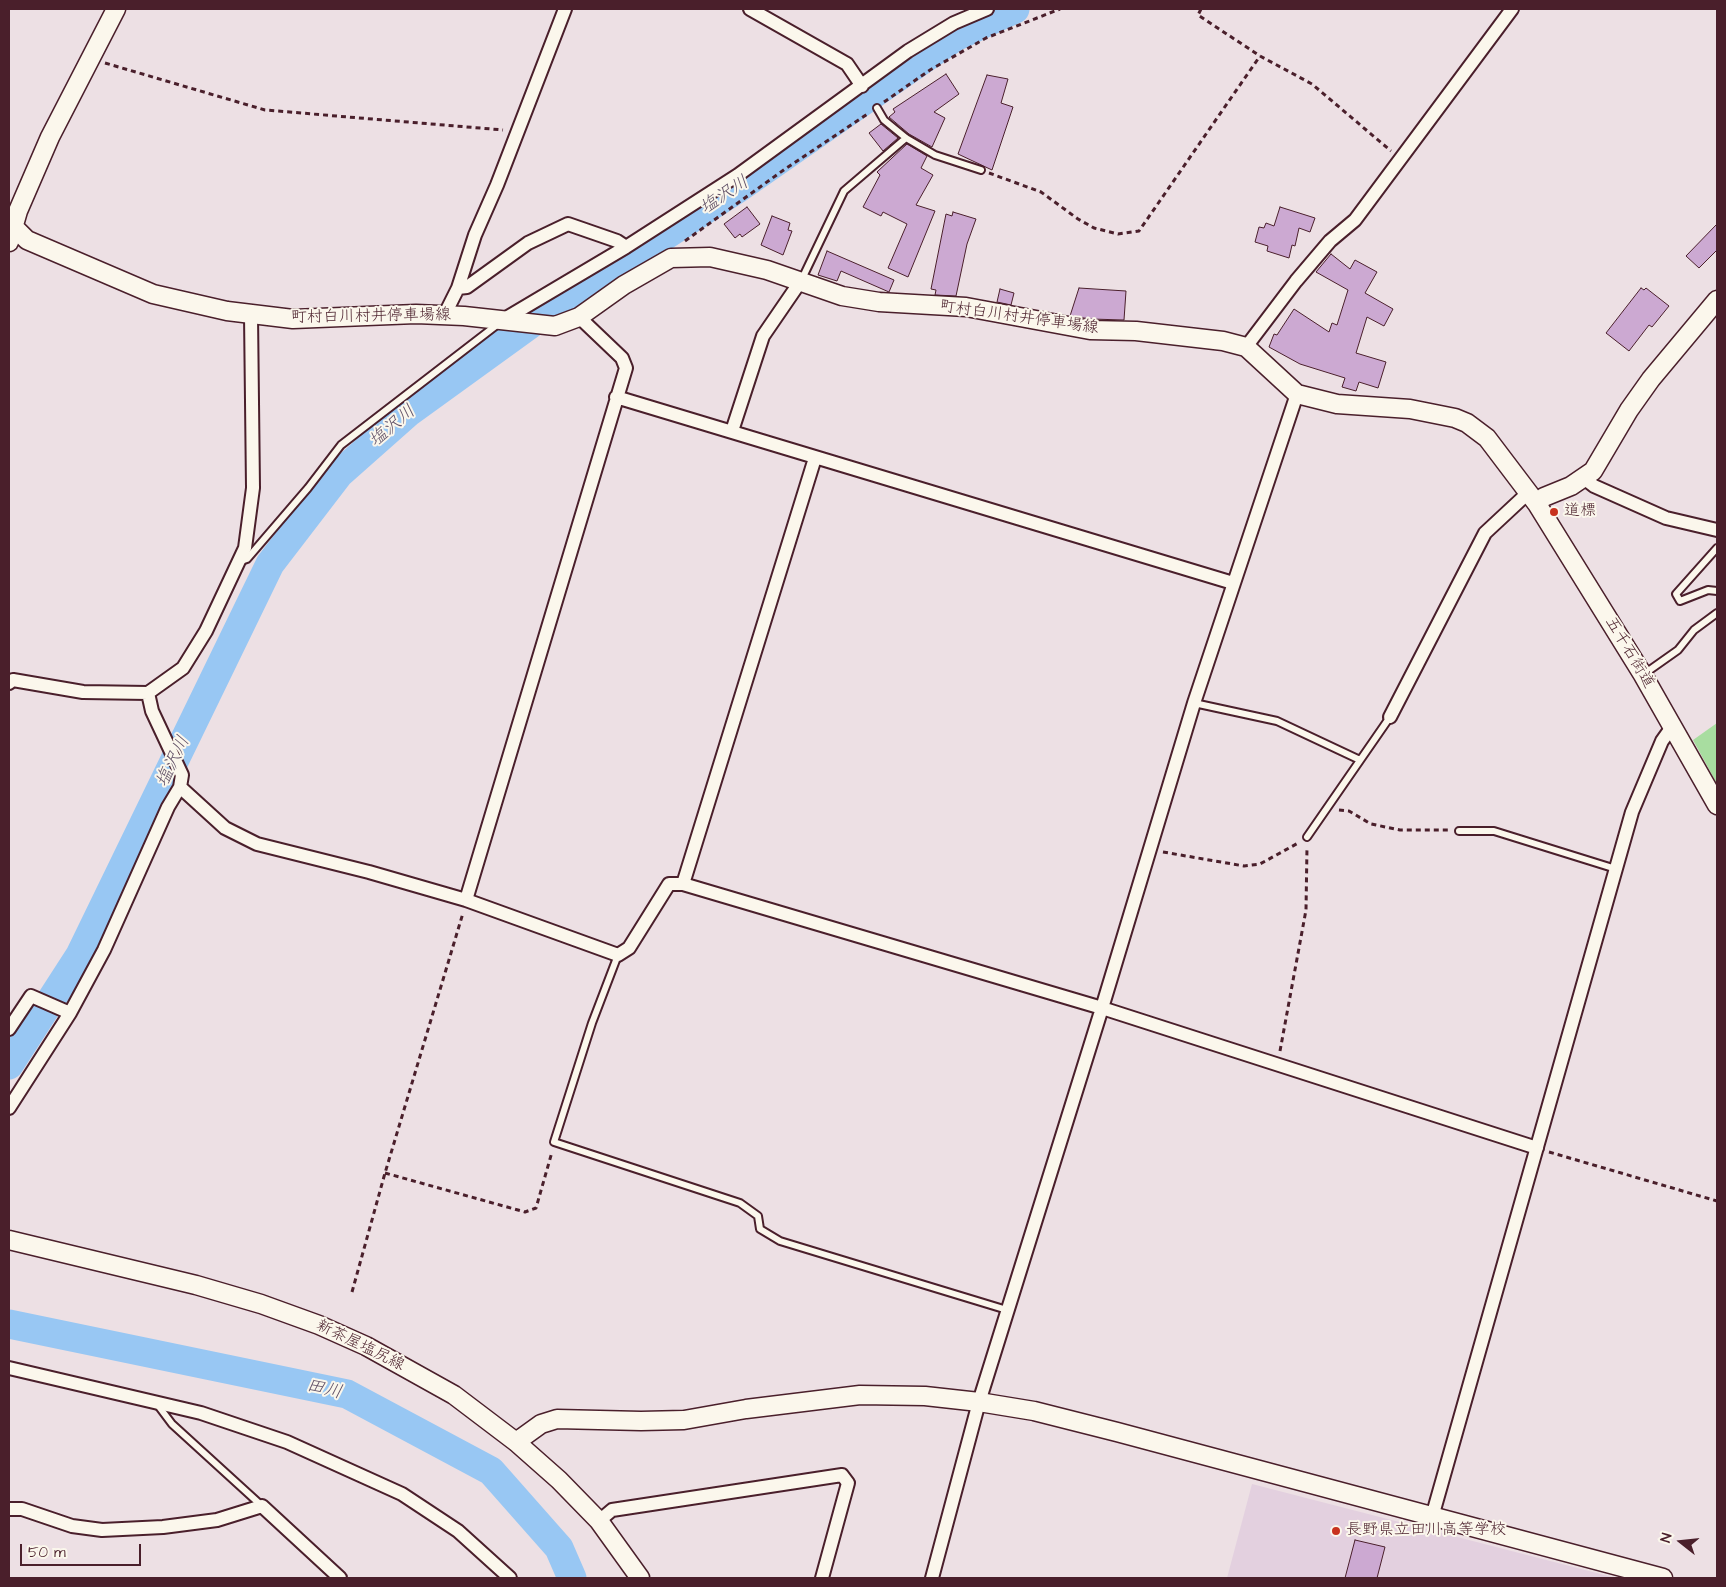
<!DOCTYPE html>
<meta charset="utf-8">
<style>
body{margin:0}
#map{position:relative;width:1726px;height:1587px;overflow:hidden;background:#ede0e4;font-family:"Architects Daughter",sans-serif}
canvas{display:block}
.frame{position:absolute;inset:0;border:10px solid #4a1f2b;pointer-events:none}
.north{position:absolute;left:1656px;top:1517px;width:50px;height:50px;-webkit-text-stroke:4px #fbf7ec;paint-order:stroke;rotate:286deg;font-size:14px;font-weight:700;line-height:20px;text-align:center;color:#4a1f2b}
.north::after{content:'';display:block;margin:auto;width:18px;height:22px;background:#4a1f2b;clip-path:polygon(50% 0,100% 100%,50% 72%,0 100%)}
.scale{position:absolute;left:20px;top:1544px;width:121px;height:22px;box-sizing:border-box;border:2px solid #4a1f2b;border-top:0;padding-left:6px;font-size:15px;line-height:18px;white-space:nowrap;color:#4a1f2b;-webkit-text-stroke:4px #fbf7ec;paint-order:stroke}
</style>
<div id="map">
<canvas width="1726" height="1587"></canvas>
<div class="frame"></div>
<div class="north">N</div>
<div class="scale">50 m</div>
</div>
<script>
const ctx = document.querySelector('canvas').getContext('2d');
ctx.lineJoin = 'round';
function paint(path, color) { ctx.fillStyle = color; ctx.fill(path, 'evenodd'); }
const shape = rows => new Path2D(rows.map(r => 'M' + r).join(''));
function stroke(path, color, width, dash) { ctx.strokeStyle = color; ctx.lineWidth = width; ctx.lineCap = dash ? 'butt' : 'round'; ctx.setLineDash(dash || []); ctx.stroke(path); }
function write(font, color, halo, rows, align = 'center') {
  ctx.font = font + ' "Architects Daughter","Klee One",sans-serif'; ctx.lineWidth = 4; ctx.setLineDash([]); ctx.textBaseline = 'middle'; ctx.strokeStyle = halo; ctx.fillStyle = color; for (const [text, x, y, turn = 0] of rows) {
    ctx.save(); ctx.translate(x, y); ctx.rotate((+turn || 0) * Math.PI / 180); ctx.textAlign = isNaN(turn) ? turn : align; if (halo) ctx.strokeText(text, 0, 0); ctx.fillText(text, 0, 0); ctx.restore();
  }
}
paint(shape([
 [1252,1484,1616,1578,1227,1578]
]), '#e3d0df');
paint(shape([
 [1717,723,1717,784,1693,740]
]), '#a8dda0');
stroke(shape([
 [9,1065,80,955,270,564,339,474,409,412,550,310,737,189,955,37,1015,9],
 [9,1324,347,1394,491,1471,559,1548,572,1578]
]), '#98c7f3', 29);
const building = shape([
 [946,74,959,94,934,112,945,118,932,147,909,134,889,117,895,112,893,109,946,74],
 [987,75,1008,79,1001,103,1013,107,992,170,958,154,987,75],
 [881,124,898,138,883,151,869,133,881,124],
 [907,144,927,156,921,168,933,175,916,205,935,211,908,277,888,268,907,224,883,212,881,216,863,207,880,175,877,172,907,144],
 [747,207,760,224,742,237,740,234,735,238,724,224,747,207],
 [1280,207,1315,218,1310,232,1299,228,1295,246,1292,245,1289,258,1267,251,1268,246,1255,242,1259,227,1264,228,1266,223,1274,226,1280,207],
 [953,212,976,219,967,244,956,296,935,295,936,290,931,289,946,214,952,216,953,212],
 [772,216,790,223,788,230,792,231,783,255,761,245,772,216],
 [1717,224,1717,250,1699,268,1686,256,1717,224],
 [827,251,894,280,889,292,841,271,837,281,818,275,827,251],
 [1331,254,1350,269,1355,260,1377,272,1365,293,1393,309,1384,326,1367,317,1356,353,1386,362,1378,388,1359,382,1356,391,1342,387,1345,378,1300,364,1269,347,1274,334,1277,335,1294,309,1329,332,1332,323,1337,325,1348,290,1316,272,1331,254],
 [1079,288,1126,291,1124,320,1091,319,1070,316,1079,288],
 [1641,288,1644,290,1646,288,1669,306,1652,327,1649,325,1629,351,1606,333,1641,288],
 [1000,289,1014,293,1011,305,997,302,1000,289],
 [1355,1540,1385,1547,1377,1578,1345,1578,1355,1540]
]);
paint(building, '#cca9d2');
stroke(building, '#4a1f2b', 1);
const lane = shape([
 [877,108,884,120,906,138,935,155,981,170],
 [801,281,844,191,906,138],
 [1717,548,1676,594,1680,601,1708,590,1717,591],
 [241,561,247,559,308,488,341,445,498,324],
 [1644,674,1678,650,1694,630,1717,613],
 [1194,703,1277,721,1360,760],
 [1459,831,1494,831,1616,869],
 [1307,837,1390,717],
 [618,955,592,1023,554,1142,740,1203,758,1216,760,1229,780,1241,1007,1310],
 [157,1404,172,1424,262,1506]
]);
const street = shape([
 [750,9,847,64,862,86],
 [458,288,467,287,528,243,568,224,617,241,626,247],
 [444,316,458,288,475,235,497,185,565,9],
 [503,320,626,247,738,175,908,51,954,23,987,9],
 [1246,347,1296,281,1330,241,1355,220,1512,9],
 [616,397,1233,583],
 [732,431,763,336,800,282],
 [1585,479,1594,486,1666,518,1717,530],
 [9,683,13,680,83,692,148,693,183,668,206,631,245,548,253,488,251,315],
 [1390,717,1485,533,1529,492],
 [180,787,225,828,257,844,369,872,466,900,618,955,629,948,669,884,683,884,1102,1008,1537,1148],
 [683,884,815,458],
 [466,900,626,368,622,358,579,317],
 [9,1029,31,996,70,1013],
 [9,1108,70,1013,104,950,168,807,180,787,182,775,152,711,148,693],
 [9,1368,201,1413,287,1442,402,1494,458,1531,510,1578],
 [9,1509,22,1509,72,1526,102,1530,163,1527,217,1520,262,1506,340,1578],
 [1432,1517,1632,812,1662,741,1672,727],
 [599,1521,612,1510,842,1475,848,1483,822,1578],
 [932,1578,979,1402,1102,1008,1194,703,1297,394]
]);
const secondary = shape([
 [9,222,27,240,153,294,227,311,293,319,416,314,464,316,555,326,579,317,624,285,671,258,710,257,767,270,842,296,879,302,966,307,1090,330,1136,331,1223,341,1246,347,1297,394,1337,404,1410,409,1455,418,1467,423,1487,438,1537,504,1643,675,1717,805],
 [9,242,18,211,50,137,116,9],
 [1537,504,1544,497,1571,486,1593,471,1629,410,1651,379,1717,300],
 [9,1240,196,1285,261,1304,319,1325,366,1346,454,1395,516,1442,559,1480,599,1521,640,1578],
 [516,1442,541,1424,557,1419,641,1421,684,1420,746,1409,860,1395,925,1396,979,1402,1034,1411,1117,1432,1663,1578]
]);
stroke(lane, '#4a1f2b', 10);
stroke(street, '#4a1f2b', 16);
stroke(secondary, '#4a1f2b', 21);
stroke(shape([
 [1201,9,1198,15,1260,56,1312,84,1391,151],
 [105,63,265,110,503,130],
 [884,102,930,70,986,38,1060,9],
 [989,173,1041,192,1078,219,1094,228,1118,234,1139,231,1260,56],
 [685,241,785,169,869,113],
 [1339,810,1349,811,1371,824,1400,830,1451,830],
 [1163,852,1244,866,1260,864,1300,842],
 [1280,1051,1306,910,1307,847],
 [1549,1152,1717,1201],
 [385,1173,525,1212,536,1208,552,1152],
 [352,1292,385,1173,463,913]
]), '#4a1f2b', 3, [5, 4]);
stroke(lane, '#fbf7ec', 6);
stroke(street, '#fbf7ec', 12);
stroke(secondary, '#fbf7ec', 18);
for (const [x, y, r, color] of [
 [1554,512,5,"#c8321e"],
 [1336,1531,5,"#c8321e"]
]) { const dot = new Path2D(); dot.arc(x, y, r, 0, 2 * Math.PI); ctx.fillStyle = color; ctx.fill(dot); stroke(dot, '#fbf7ec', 2); }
write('16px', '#4a1f2b', '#fbf7ec', [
 ["町村白川村井停車場線",371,317,-1],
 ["町村白川村井停車場線",1019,318,8],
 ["五千石街道",1629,653,59],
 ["新茶屋塩尻線",360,1346,26]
]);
write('16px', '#4a1f2b', '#fbf7ec', [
 ["道標",1564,512],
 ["長野県立田川高等学校",1346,1531]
], 'left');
write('italic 18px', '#615167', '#fbf7ec', [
 ["塩沢川",725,196,-33],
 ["塩沢川",393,427,-40],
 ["塩沢川",174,762,-64],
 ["田川",324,1390,13]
]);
</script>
